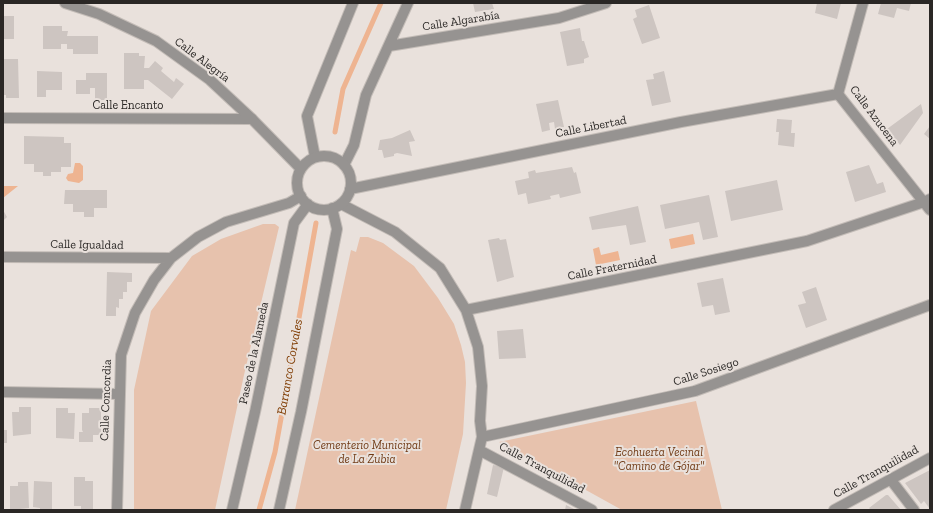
<!DOCTYPE html>
<meta charset="utf-8">
<style>
body{margin:0}
#map{position:relative;width:933px;height:513px;overflow:hidden;background:#e9e1dc;font-family:"Zilla Slab",serif}
canvas{display:block}
.frame{position:absolute;inset:0;border:4px solid #2a2725;pointer-events:none}
</style>
<div id="map">
<canvas width="933" height="513"></canvas>
<div class="frame"></div>
</div>
<script>
const ctx = document.querySelector('canvas').getContext('2d');
ctx.lineJoin = 'round';
function paint(path, color) { ctx.fillStyle = color; ctx.fill(path, 'evenodd'); }
const shape = rows => new Path2D(rows.map(r => 'M' + r).join(''));
function stroke(path, color, width, dash) { ctx.strokeStyle = color; ctx.lineWidth = width; ctx.lineCap = dash ? 'butt' : 'round'; ctx.setLineDash(dash || []); ctx.stroke(path); }
function write(font, color, halo, rows, align = 'center') {
  ctx.font = font + ' "Zilla Slab",serif'; ctx.lineWidth = 4; ctx.setLineDash([]); ctx.textBaseline = 'middle'; ctx.strokeStyle = halo; ctx.fillStyle = color; for (const [text, x, y, turn = 0] of rows) {
    ctx.save(); ctx.translate(x, y); ctx.rotate((+turn || 0) * Math.PI / 180); ctx.textAlign = isNaN(turn) ? turn : align; if (halo) ctx.strokeText(text, 0, 0); ctx.fillText(text, 0, 0); ctx.restore();
  }
}
paint(shape([
 [263,224,275,224,279,227,244,375,215,510,134,510,134,390,151,311,192,256,221,239],
 [360,237,368,237,383,243,414,266,438,298,454,324,461,345,465,362,466,383,463,434,446,510,295,510,351,250,356,252],
 [696,401,722,510,622,510,499,442]
]), '#e7c2ad');
paint(shape([
 [75,163,80,163,83,166,83,180,79,183,68,181,66,178,68,174,73,173],
 [3,186,18,186,3,198],
 [693,234,695,244,671,249,669,239],
 [599,247,601,255,618,251,620,260,596,265,593,249]
]), '#eeb491');
stroke(shape([
 [335,132,343,89,381,3],
 [259,510,275,452,316,223]
]), '#eeb491', 5);
paint(shape([
 [473,3,492,3,494,9,475,12],
 [817,3,841,3,837,19,815,13],
 [881,3,911,3,909,11,897,8,894,18,878,14],
 [649,5,660,38,642,44,633,19,637,17,635,10],
 [3,16,14,16,14,39,3,39],
 [43,26,62,26,62,31,68,31,67,36,98,36,98,54,73,54,73,49,67,49,67,44,61,44,61,49,43,49],
 [580,28,582,41,584,41,589,57,584,59,584,63,567,66,560,32],
 [124,53,139,53,139,56,145,56,144,68,149,68,155,61,163,68,161,71,174,82,176,78,184,84,172,99,148,80,144,80,144,89,124,89],
 [3,59,18,59,19,98,6,98,6,95,3,95],
 [37,71,62,72,62,90,46,90,46,97,37,97],
 [664,71,671,102,652,106,646,80,654,79,653,74],
 [86,73,107,73,107,100,95,100,95,88,90,88,90,94,76,94,76,80,86,80],
 [558,100,564,127,555,129,554,122,549,123,550,130,542,132,536,104],
 [921,104,923,113,900,145,887,129],
 [777,119,792,120,791,133,795,133,794,147,778,145,779,132,776,132],
 [930,126,930,139,924,134],
 [410,130,415,141,409,142,412,156,397,153,394,154,394,156,384,158,382,150,378,150,380,140,392,138],
 [24,136,64,137,64,143,71,143,71,167,61,167,61,172,51,172,51,176,43,176,43,172,34,172,34,164,24,164],
 [869,165,877,184,883,182,886,192,855,202,846,172],
 [572,167,574,173,576,172,581,193,560,198,559,194,550,196,551,199,528,204,526,193,518,195,515,181,529,178,528,172,535,170,536,173],
 [777,180,783,210,731,221,725,191],
 [65,190,107,190,107,208,94,208,94,217,84,217,84,212,73,212,73,204,64,204],
 [709,195,718,237,703,240,699,222,665,229,660,205],
 [638,206,646,242,630,245,626,225,592,230,589,217],
 [3,210,7,217,3,221],
 [499,238,500,240,506,239,514,277,497,282,488,240],
 [107,272,132,273,132,282,127,282,127,292,123,292,123,299,119,299,119,308,116,307,116,316,106,316],
 [723,278,730,312,715,315,713,305,702,307,697,283],
 [816,287,827,320,806,328,798,305,806,303,802,292],
 [523,329,526,358,499,359,497,331],
 [19,407,31,407,31,434,13,436,12,412,19,412],
 [56,408,68,408,68,413,75,413,74,439,56,438],
 [89,408,101,408,101,435,93,435,93,442,79,442,79,432,83,432,82,430,82,413,89,413],
 [3,430,7,430,7,443,3,443],
 [493,465,504,467,497,497,487,494],
 [930,470,930,509,924,501,921,504,905,483],
 [74,477,85,477,85,481,93,481,93,510,81,510,81,506,74,506],
 [34,481,52,482,52,510,40,510,40,508,33,507],
 [18,482,28,482,29,508,10,510,10,486,18,486],
 [886,495,888,495,901,510,871,510,869,508],
 [566,505,576,510,565,510]
]), '#cdc5c1');
const minor = shape([
 [389,46,559,18,606,3],
 [838,94,930,210],
 [3,118,252,119],
 [315,157,307,116,353,3],
 [344,165,354,145,366,95,408,3],
 [341,204,395,232,440,268,466,310,478,347,482,386,480,421,482,437,465,510],
 [3,257,171,258],
 [466,310,807,241,924,202,930,199],
 [3,392,118,394],
 [482,437,695,391,930,305],
 [479,450,592,510],
 [891,480,914,510],
 [117,510,121,355,135,313,154,280,171,258,198,237,226,222,289,203,301,196],
 [834,510,930,458]
]);
const tertiary = shape([
 [65,3,99,14,156,41,210,80,252,119,301,169],
 '297 183a27 27 0 1 1 54 0a27 27 0 1 1-54 0Z',
 [350,189,681,122,838,94,863,3],
 [232,510,255,412,294,223,308,204],
 [279,510,301,412,337,229,332,208]
]);
stroke(minor, '#c3bcb7', 12);
stroke(tertiary, '#c3bcb7', 12);
stroke(minor, '#969391', 10);
stroke(tertiary, '#969391', 10);
write('12px', '#2a2725', '#e9e1dc', [
 ["Calle Algarabía",461,21,-9],
 ["Calle Alegría",202,60,37],
 ["Calle Encanto",128,106],
 ["Calle Azucena",874,116,53],
 ["Calle Libertad",591,127,-11],
 ["Calle Igualdad",87,245,1],
 ["Calle Fraternidad",612,268,-11],
 ["Paseo de la Alameda",254,353,-78],
 ["Calle Sosiego",706,372,-18],
 ["Calle Concordia",106,400,-88],
 ["Calle Tranquilidad",542,468,28],
 ["Calle Tranquilidad",876,472,-29]
]);
write('italic 12px', '#713b16', '#e9e1dc', [
 ["Cementerio Municipal",367,446],
 ["de La Zubia",367,460],
 ["Ecohuerta Vecinal",659,453],
 ["\"Camino de Gójar\"",659,467]
]);
write('italic 13px', '#7f3b00', '#e9e1dc', [
 ["Barranco Corvales",290,367,-80]
]);
</script>
